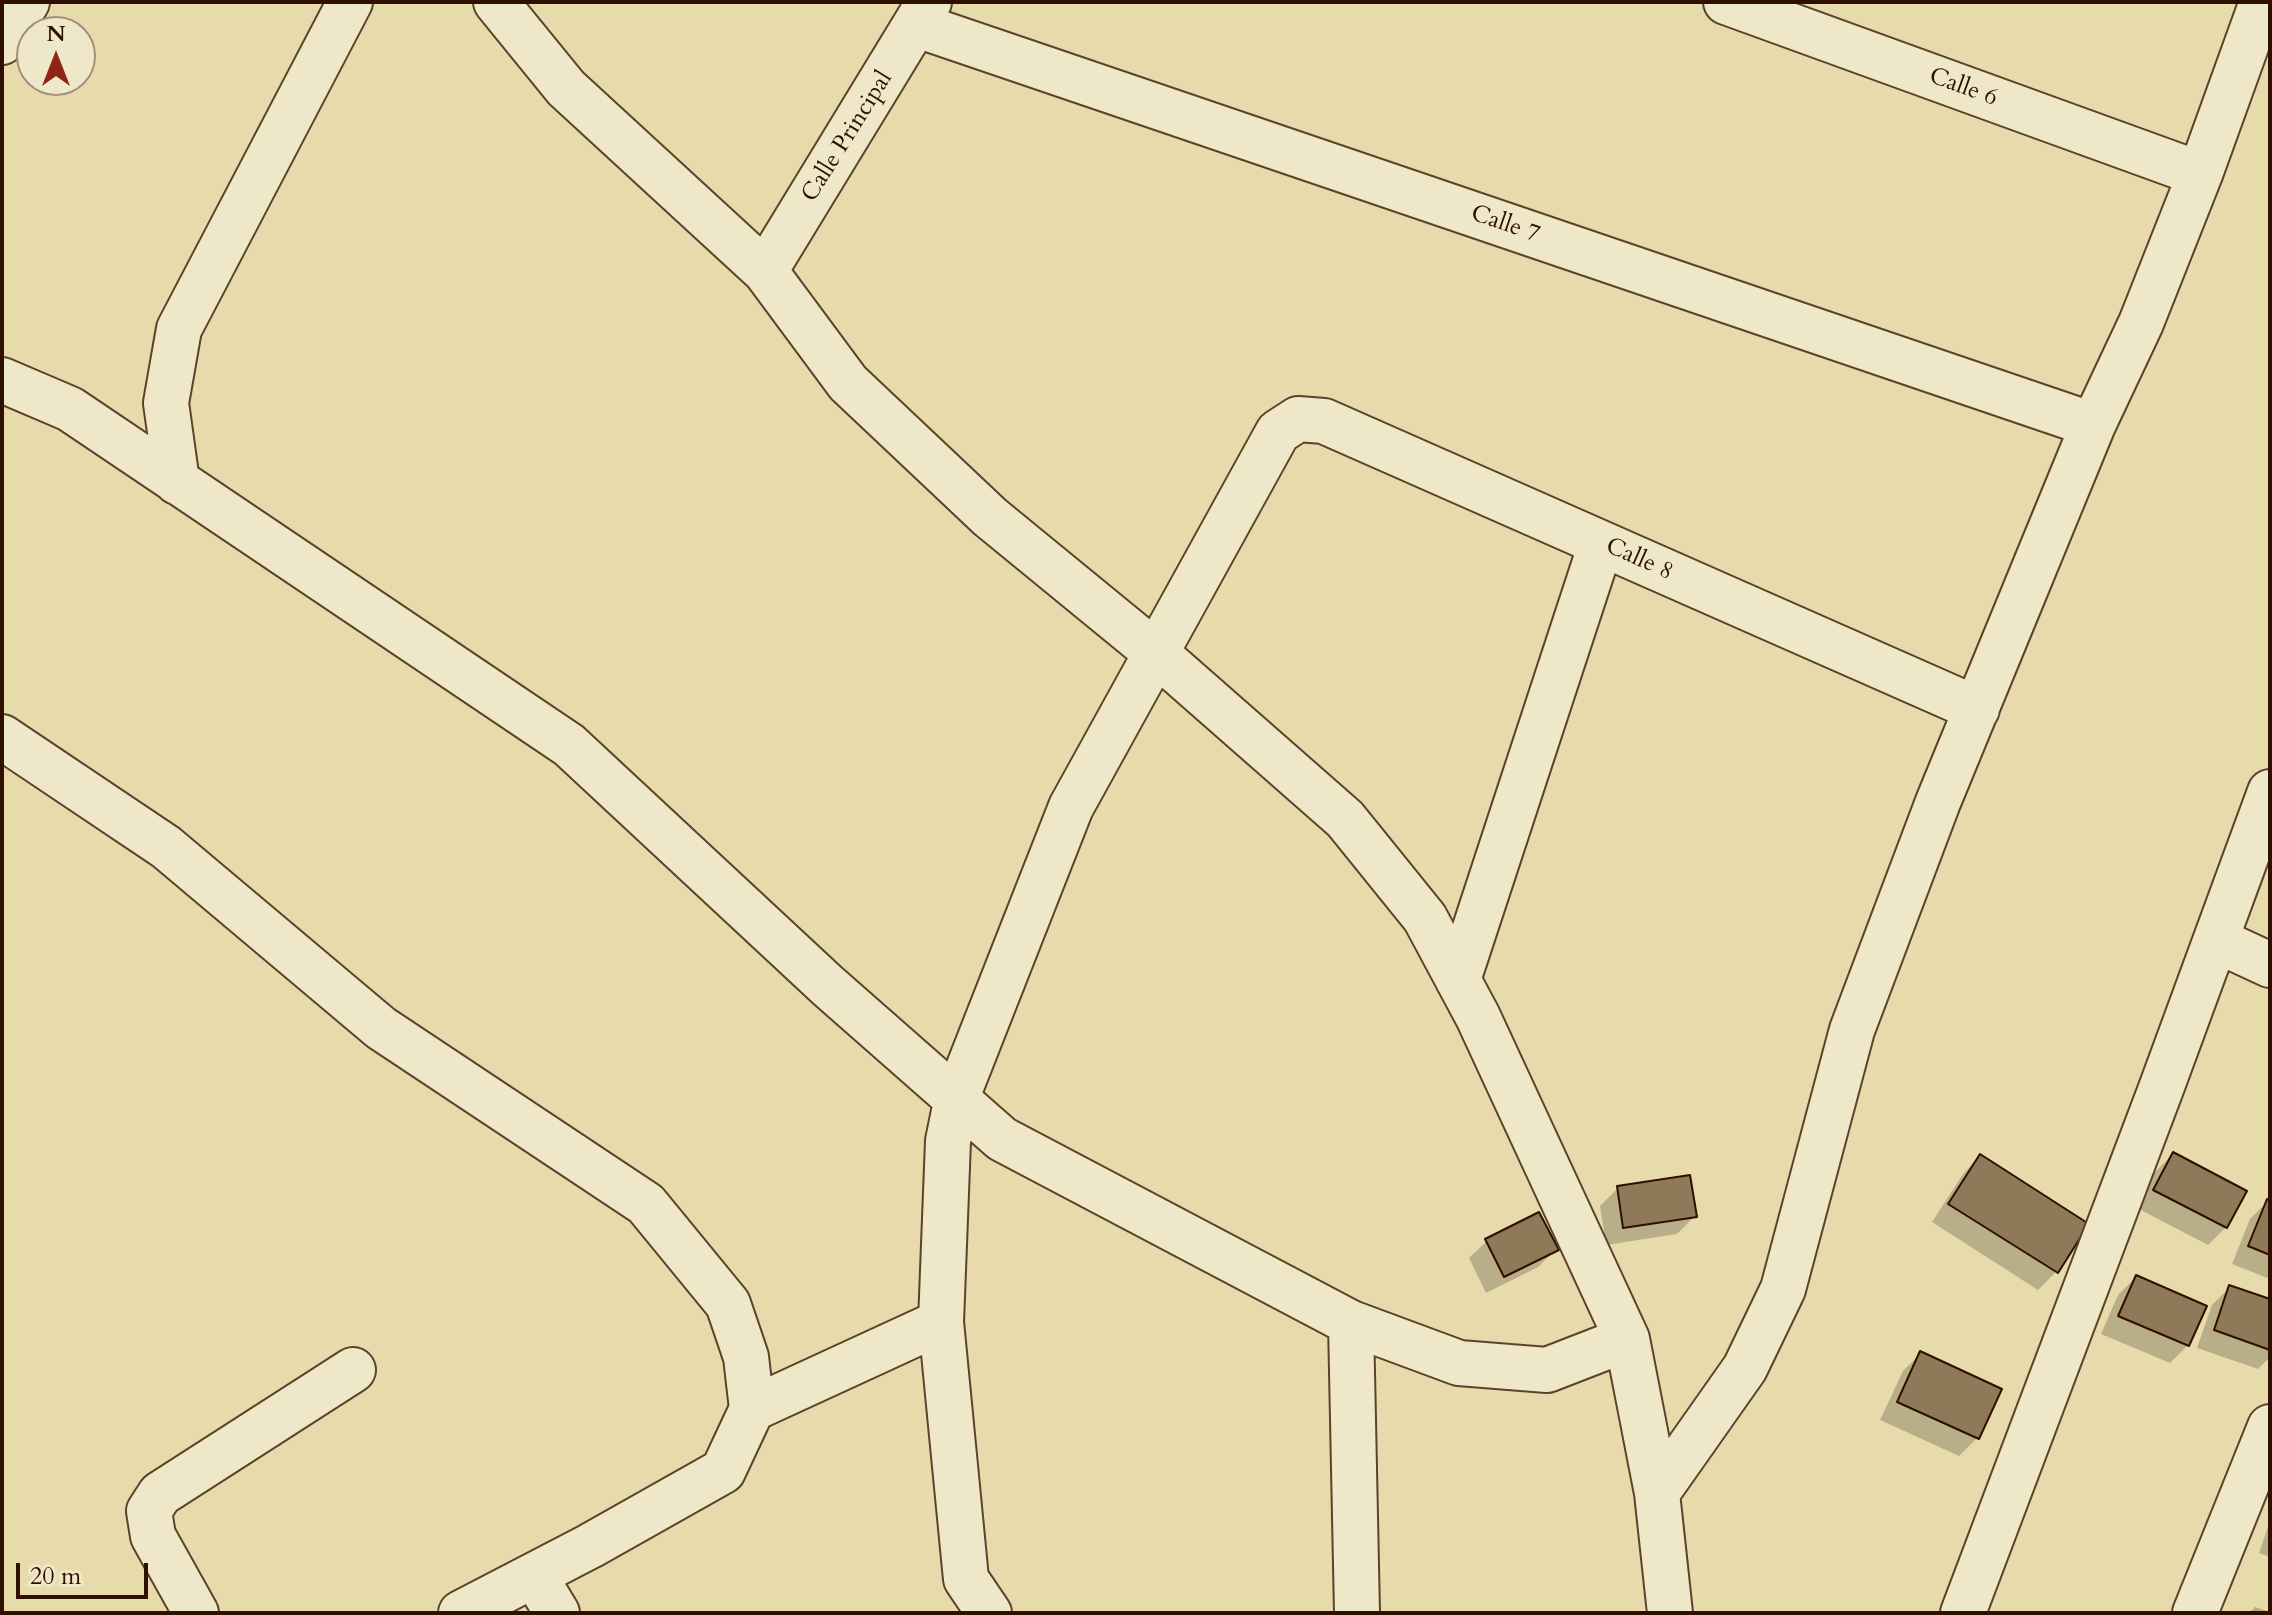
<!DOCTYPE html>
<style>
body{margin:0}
#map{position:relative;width:2272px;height:1615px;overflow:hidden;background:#e7dbab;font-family:Cardo,serif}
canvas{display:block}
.frame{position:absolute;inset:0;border:4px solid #2e0f00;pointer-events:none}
.north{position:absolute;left:16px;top:16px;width:80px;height:80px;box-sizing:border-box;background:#efe8c8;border:2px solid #a29178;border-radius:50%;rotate:0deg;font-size:22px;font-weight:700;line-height:32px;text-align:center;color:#2e0f00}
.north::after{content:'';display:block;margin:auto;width:28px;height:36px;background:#8f2418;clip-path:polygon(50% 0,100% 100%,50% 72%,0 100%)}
.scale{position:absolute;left:16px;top:1563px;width:132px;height:36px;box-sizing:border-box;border:4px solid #2e0f00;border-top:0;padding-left:10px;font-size:24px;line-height:28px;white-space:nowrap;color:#2e0f00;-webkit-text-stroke:6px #efe8c8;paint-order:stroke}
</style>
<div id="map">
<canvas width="2272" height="1615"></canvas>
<div class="frame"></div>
<div class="north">N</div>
<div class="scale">20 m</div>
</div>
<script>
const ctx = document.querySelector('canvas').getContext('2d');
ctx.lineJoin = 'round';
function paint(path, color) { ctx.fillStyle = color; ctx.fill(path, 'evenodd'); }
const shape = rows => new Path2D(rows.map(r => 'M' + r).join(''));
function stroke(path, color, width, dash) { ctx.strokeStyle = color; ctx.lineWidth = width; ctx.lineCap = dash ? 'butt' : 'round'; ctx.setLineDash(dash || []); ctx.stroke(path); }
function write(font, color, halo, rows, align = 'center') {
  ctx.font = font + ' Cardo,serif'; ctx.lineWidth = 6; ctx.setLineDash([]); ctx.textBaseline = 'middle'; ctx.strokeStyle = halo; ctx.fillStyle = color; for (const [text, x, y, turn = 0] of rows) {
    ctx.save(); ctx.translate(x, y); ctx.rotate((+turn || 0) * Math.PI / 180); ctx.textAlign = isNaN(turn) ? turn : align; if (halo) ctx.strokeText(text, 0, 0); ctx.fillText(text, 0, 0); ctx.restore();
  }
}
paint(shape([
 [2173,1154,2226,1227,2208,1245,2137,1208,2155,1172],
 [1980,1156,2087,1224,2056,1272,2038,1290,1932,1222,1963,1174],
 [1618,1188,1695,1216,1677,1234,1606,1245,1600,1206],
 [2268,1201,2270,1202,2270,1279,2232,1264,2250,1219],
 [1487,1241,1556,1249,1538,1267,1486,1293,1469,1258],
 [2136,1277,2188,1345,2170,1363,2101,1334,2118,1295],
 [2230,1287,2270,1301,2270,1357,2258,1369,2197,1348,2212,1305],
 [1921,1353,2000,1390,1977,1438,1959,1456,1880,1420,1903,1371],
 [2270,1521,2270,1557,2259,1553],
 [2255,1607,2270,1612,2270,1613,2249,1613]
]), '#0003');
const building = shape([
 [2173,1152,2247,1191,2227,1228,2153,1190,2173,1152],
 [1980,1154,2089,1224,2058,1273,1948,1204,1980,1154],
 [1690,1175,1697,1217,1623,1228,1617,1186,1690,1175],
 [2267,1199,2270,1200,2270,1255,2248,1246,2267,1199],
 [1539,1212,1559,1250,1504,1277,1485,1239,1539,1212],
 [2136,1275,2207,1306,2189,1346,2118,1316,2136,1275],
 [2229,1285,2270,1299,2270,1350,2214,1330,2229,1285],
 [1920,1351,2002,1389,1979,1439,1897,1402,1920,1351]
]);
paint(building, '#8e7959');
stroke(building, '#2e0f00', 2);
const minor = shape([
 [496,2,566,88,765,271,848,383,990,517,1156,653,1345,819,1425,918,1478,1017,1627,1339,1657,1493,1670,1613],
 [1726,2,2200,174],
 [917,25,2093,425],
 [2,42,27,2],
 [765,271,929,2],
 [2,380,70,409,569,745,828,986,1002,1139,1351,1323,1459,1363,1547,1370,1627,1339],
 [177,482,166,403,179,329,350,2],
 [2,737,166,847,381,1028,646,1204,728,1304,746,1357,752,1409,723,1471,590,1546,461,1613],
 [2216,940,2270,965],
 [1458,980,1601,544],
 [1351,1323,1357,1613],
 [752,1409,941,1322],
 [1657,1493,1745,1368,1783,1289,1852,1030,1938,802,2093,425,2141,323,2200,174,2262,2],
 [534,1575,557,1613],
 [196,1613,153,1536,149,1511,160,1494,353,1370],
 [989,1613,966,1579,941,1322,948,1141,957,1097,1071,807,1278,432,1298,419,1324,421,1977,709],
 [1963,1613,2162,1086,2270,792],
 [2195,1613,2270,1427]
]);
stroke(minor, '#5c422b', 48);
stroke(minor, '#efe8c8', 44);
write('24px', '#2e0f00', '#efe8c8', [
 ["Calle 6",1963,88,20],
 ["Calle Principal",848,137,-58],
 ["Calle 7",1505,225,19],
 ["Calle 8",1639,560,24]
]);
</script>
